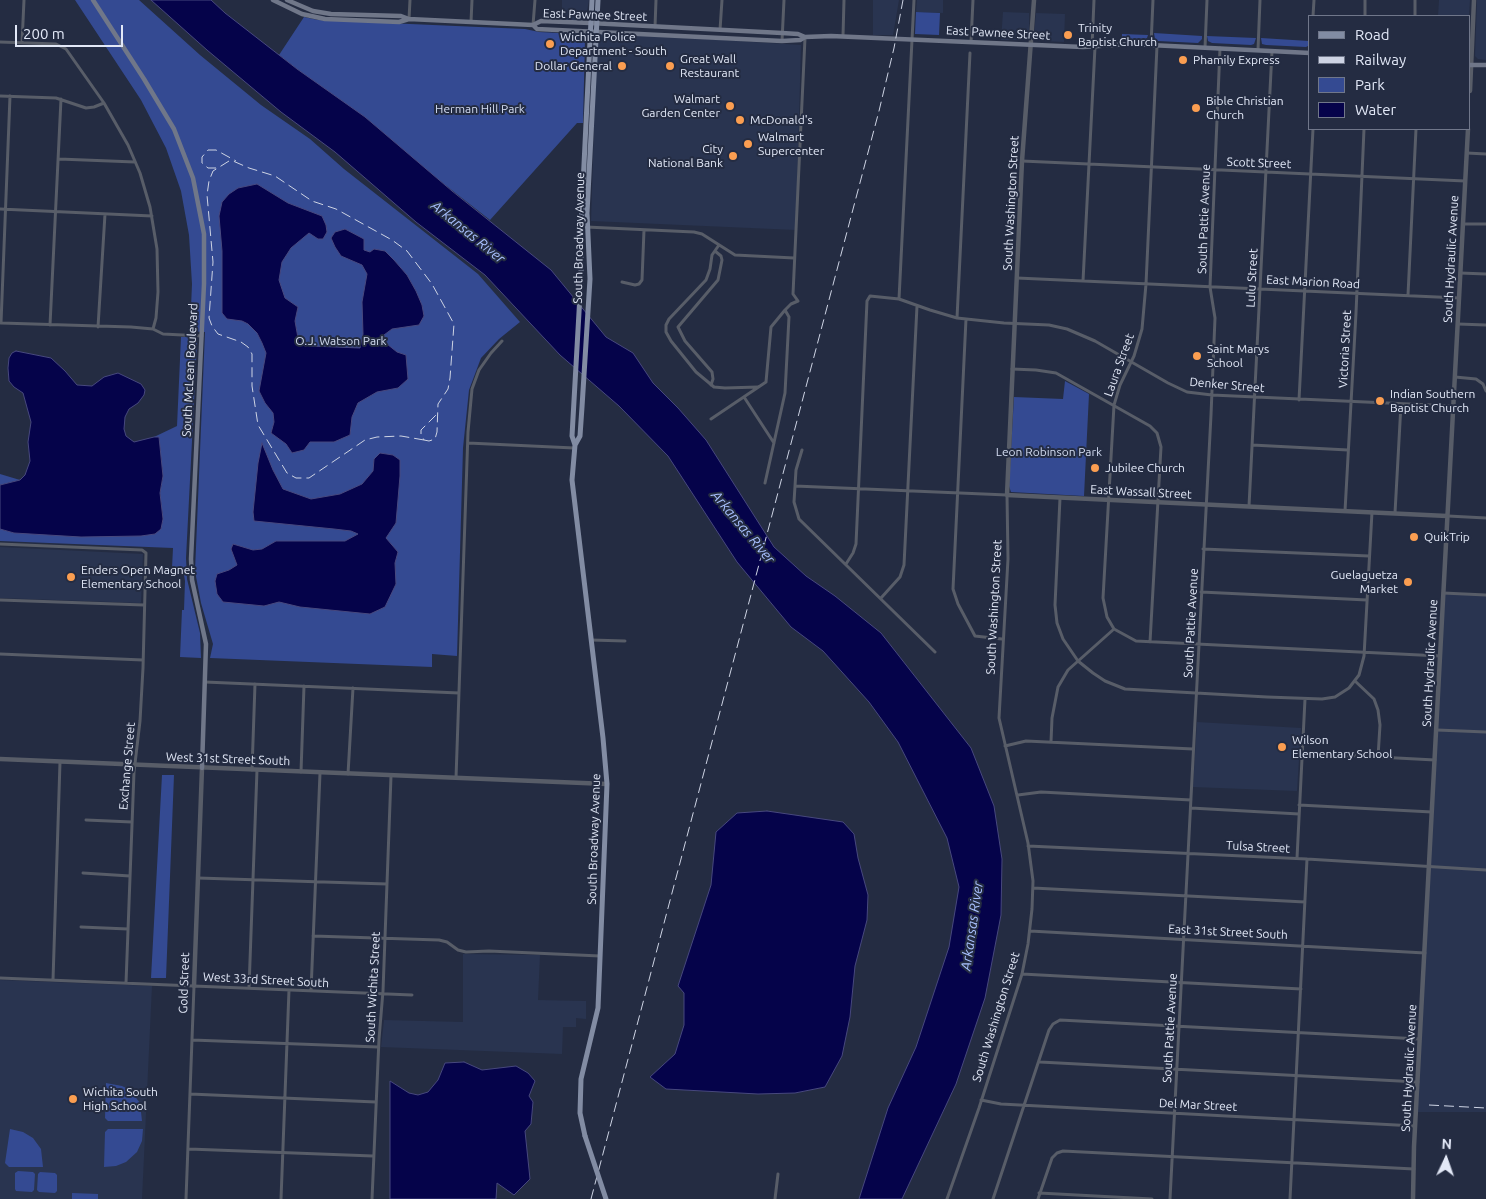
<!DOCTYPE html>
<style>
body{margin:0}
#map{position:relative;width:1486px;height:1199px;overflow:hidden;background:#242c42;font-family:Ubuntu,sans-serif}
canvas{display:block}
.legend{position:absolute;left:1308px;top:15px;width:162px;height:115px;box-sizing:border-box;background:#242c42;border:1px solid #70778a;margin:0;padding:6px 9px;list-style:none;font-size:15px;color:#e2e8f7}
.legend li{display:flex;align-items:center;gap:10px;height:25px}
.legend b{width:25px;border:1px solid #70778a}
.north{position:absolute;left:1421px;top:1134px;width:50px;height:50px;-webkit-text-stroke:4px #242c42;paint-order:stroke;rotate:3deg;font-size:14px;font-weight:700;line-height:20px;text-align:center;color:#e2e8f7}
.north::after{content:'';display:block;margin:auto;width:18px;height:22px;background:#e2e8f7;clip-path:polygon(50% 0,100% 100%,50% 72%,0 100%)}
.scale{position:absolute;left:15px;top:25px;width:108px;height:22px;box-sizing:border-box;border:2px solid #e2e8f7;border-top:0;padding-left:6px;font-size:15px;line-height:18px;white-space:nowrap;color:#e2e8f7;-webkit-text-stroke:4px #242c42;paint-order:stroke}
</style>
<div id="map">
<canvas width="1486" height="1199"></canvas>
<ul class="legend">
<li><b style="height:6px;background:#828ca3"></b>Road</li>
<li><b style="height:6px;background:#ced4e4"></b>Railway</li>
<li><b style="height:14px;background:#344a92"></b>Park</li>
<li><b style="height:14px;background:#05034a"></b>Water</li>
</ul>
<div class="north">N</div>
<div class="scale">200 m</div>
</div>
<script>
const ctx = document.querySelector('canvas').getContext('2d');
ctx.lineJoin = 'round';
function paint(path, color) { ctx.fillStyle = color; ctx.fill(path, 'evenodd'); }
const shape = rows => new Path2D(rows.map(r => 'M' + r).join(''));
function stroke(path, color, width, dash) { ctx.strokeStyle = color; ctx.lineWidth = width; ctx.lineCap = dash ? 'butt' : 'round'; ctx.setLineDash(dash || []); ctx.stroke(path); }
function write(font, color, halo, rows, align = 'center') {
  ctx.font = font + ' Ubuntu,sans-serif'; ctx.lineWidth = 4; ctx.setLineDash([]); ctx.textBaseline = 'middle'; ctx.strokeStyle = halo; ctx.fillStyle = color; for (const [text, x, y, turn = 0] of rows) {
    ctx.save(); ctx.translate(x, y); ctx.rotate((+turn || 0) * Math.PI / 180); ctx.textAlign = isNaN(turn) ? turn : align; if (halo) ctx.strokeText(text, 0, 0); ctx.fillText(text, 0, 0); ctx.restore();
  }
}
paint(shape([
 [562,0,589,0,586,17,582,21,562,20],
 [873,0,899,0,893,35,873,35],
 [917,0,943,0,943,13,916,12],
 [1439,0,1470,0,1469,16,1438,16],
 [1477,0,1486,0,1486,60,1478,59,1475,56],
 [1003,12,1029,13,1029,33,1027,38,1022,40,1001,40],
 [1036,13,1065,14,1064,42,1040,41,1036,39,1034,35],
 [597,32,801,45,796,230,591,221],
 [0,547,143,554,141,602,140,603,0,598],
 [1443,593,1486,595,1486,1112,1416,1112],
 [1197,722,1301,728,1297,791,1193,787],
 [463,954,540,955,538,1000,586,1001,586,1019,576,1018,576,1027,563,1027,562,1054,381,1047,384,1020,463,1022],
 [0,980,152,986,142,1199,0,1199]
]), '#293450');
paint(shape([
 [75,0,139,0,200,55,261,105,310,139,344,169,478,274,520,322,499,339,481,358,469,390,463,448,457,656,432,654,432,667,210,658,213,644,201,603,195,571,205,332,190,331,192,284,189,235,181,191,166,148,141,100],
 [916,12,940,13,939,35,915,34],
 [304,17,318,20,525,29,539,32,578,34,585,39,583,123,577,123,490,220,279,55],
 [1154,33,1202,36,1202,39,1198,43,1158,41,1155,39],
 [1122,34,1148,35,1147,38,1144,40,1122,39],
 [1207,36,1256,38,1254,44,1251,45,1212,43,1208,41],
 [1261,38,1309,41,1308,46,1306,47,1266,45,1262,44],
 [181,337,190,337,194,339,197,343,186,558,187,579,200,633,201,658,180,657,182,610,184,610,185,581,183,569,172,568,173,548,0,541,0,529,14,533,163,519,160,493,163,476,159,438,154,437,177,426],
 [1065,381,1089,394,1084,496,1011,492,1009,486,1014,397,1063,399],
 [0,474,20,480,0,485],
 [162,775,174,775,166,978,151,978],
 [106,1083,122,1086,130,1090,140,1103,142,1121,108,1121,105,1118],
 [10,1129,23,1132,33,1138,41,1149,43,1167,9,1167,5,1163],
 [108,1129,143,1129,142,1141,137,1152,126,1162,116,1166,104,1167,105,1132],
 [18,1171,33,1172,35,1174,34,1190,32,1192,16,1191,15,1189,15,1173],
 [40,1172,55,1173,57,1175,57,1191,55,1193,39,1192,37,1190,38,1174],
 [72,1193,98,1194,98,1199,72,1199]
]), '#344a92');
const water = shape([
 [151,0,211,0,225,13,297,69,365,117,452,191,551,270,606,337,633,353,653,383,678,408,706,440,774,547,806,576,835,596,881,633,971,748,994,806,1002,859,1001,915,985,998,956,1084,902,1199,859,1199,888,1108,916,1047,949,947,959,887,947,838,898,742,869,702,823,651,791,627,737,562,668,456,619,406,560,355,485,275,416,222,335,152,281,112,207,50,151,0],
 [257,184,288,203,322,216,326,225,327,232,323,239,318,239,309,233,291,248,282,262,279,280,285,298,298,307,295,321,298,338,311,346,360,348,363,334,362,302,367,274,362,265,341,256,335,247,331,238,335,232,345,229,364,239,364,250,370,252,374,249,385,251,394,260,407,275,416,291,422,305,424,316,419,325,392,329,384,335,387,344,397,352,406,355,408,379,398,388,377,392,358,403,352,417,350,435,334,442,310,442,304,450,292,453,286,444,271,433,274,422,273,413,265,403,259,391,266,353,262,343,257,333,248,324,242,321,227,319,222,313,222,251,219,216,222,202,229,194,238,188,257,184],
 [16,351,51,358,65,371,77,385,92,386,104,377,118,373,141,384,145,390,144,395,138,403,129,409,125,417,124,429,126,436,134,442,154,437,159,437,163,476,160,493,163,519,161,529,155,534,141,536,81,537,14,533,0,529,0,485,20,480,25,475,30,461,28,442,31,422,23,393,14,387,9,381,8,368,9,358,12,353,16,351],
 [262,443,273,470,283,489,311,499,340,494,362,484,373,471,374,459,380,453,393,455,400,460,400,476,396,523,386,538,398,552,395,563,396,584,385,607,370,614,300,607,279,602,264,606,223,602,217,594,215,581,217,574,229,570,237,565,231,549,233,544,253,550,262,549,276,541,345,541,358,534,351,531,334,529,254,521,253,512,258,463,262,443],
 [767,811,843,822,854,834,858,858,868,895,867,920,855,966,850,1017,842,1056,825,1087,795,1093,758,1094,666,1089,650,1077,675,1054,684,1025,684,993,678,986,711,885,716,832,737,813,767,811],
 [464,1062,482,1070,516,1066,528,1073,535,1081,529,1096,533,1102,531,1124,525,1131,530,1179,514,1195,497,1183,496,1199,390,1199,390,1081,409,1093,418,1095,428,1092,438,1080,445,1063,464,1062]
]);
paint(water, '#05034a');
stroke(water, '#47487e', 1);
stroke(shape([
 [1313,16,1314,0],
 [1365,16,1365,0],
 [1415,16,1415,0],
 [409,19,410,0],
 [471,22,472,0],
 [533,25,535,0],
 [655,27,656,0],
 [720,30,722,0],
 [843,36,844,0],
 [782,41,784,0],
 [0,42,56,44,66,49,104,103,128,145,140,173,150,207,157,249,158,292,156,318,153,329],
 [971,42,973,0],
 [22,43,24,0],
 [1151,45,1153,0],
 [1157,46,1146,284,1142,329,1134,356,1120,385,1114,405,1103,598,1107,617,1114,629,1136,641,1440,656],
 [1092,47,1094,0],
 [1205,48,1207,0],
 [1258,50,1260,0],
 [0,96,56,98,86,108,94,107,104,103],
 [1467,153,1486,154],
 [59,159,135,162],
 [1022,161,1465,181],
 [0,209,152,216],
 [1463,224,1486,224],
 [586,227,694,232,702,234,735,255,794,258],
 [719,245,712,255,710,269,706,280,669,319,666,325,666,332,671,341,696,372,714,387,725,388,758,387],
 [1460,273,1486,274],
 [1017,278,1459,298],
 [1083,281,1095,47],
 [622,282,635,285,639,284,642,280,644,230],
 [1408,295,1416,129],
 [899,299,914,0],
 [957,318,970,53],
 [966,319,953,589,958,604,975,636,1002,639],
 [1,323,10,96],
 [1,323,131,327,153,329,163,334,202,336],
 [1458,324,1486,325],
 [50,325,61,99],
 [98,327,105,214],
 [1012,369,1036,370,1056,373,1150,426,1157,433,1161,447,1150,642],
 [1455,377,1476,379,1483,384,1486,391],
 [711,385,713,379,712,372,685,341,678,327,718,280,722,260,721,256,715,251],
 [744,397,774,443],
 [1299,400,1313,129],
 [711,419,766,382,771,327,785,310,791,304,798,301,793,294,805,38],
 [468,443,574,448],
 [1252,445,1348,450],
 [802,450,796,470,794,502,799,519,935,652],
 [765,483,785,393,789,317,785,310],
 [795,486,1007,495,1008,559,999,718,1028,843,1033,881,1032,909,1028,944,1022,974,979,1108,947,1199],
 [1060,498,1055,605,1057,623,1063,639,1078,661,1093,673,1105,681,1125,689,1267,697,1322,699,1335,697,1349,688,1359,675,1364,656,1372,512],
 [1249,506,1272,51],
 [1345,511,1356,313,1364,129],
 [1395,513,1401,404],
 [1448,516,1486,518],
 [0,544,142,550,146,553,143,668,140,721,134,772,126,983],
 [1203,549,1369,556],
 [846,564,853,553,856,544,867,301,870,296,899,299,930,310,957,318,1004,323,1049,325,1067,329,1095,341,1168,383,1187,392,1212,395,1453,406],
 [1201,592,1367,600],
 [1443,593,1486,595],
 [881,598,900,577,904,565,917,306],
 [0,600,144,605],
 [591,640,625,641],
 [0,654,143,660],
 [1355,681,1374,699,1378,710,1380,725,1378,757],
 [205,682,459,693],
 [1437,730,1486,732],
 [1051,742,1052,718,1058,687,1068,670,1114,629],
 [1005,746,1026,741,1193,749],
 [1302,753,1435,760],
 [252,770,255,684],
 [301,772,304,686],
 [348,774,353,688],
 [456,778,468,432,472,389,479,370,491,353,502,341],
 [1018,795,1041,792,1191,800],
 [1299,805,1432,812],
 [1191,808,1299,814],
 [86,820,132,822],
 [1028,846,1307,859,1486,870],
 [1297,858,1305,699],
 [83,873,130,876],
 [198,878,387,884],
 [1033,888,1305,902],
 [81,927,128,929],
 [1030,931,1425,953],
 [313,936,439,940,447,942,458,950,466,952,489,951,600,956],
 [1022,974,1301,989],
 [0,978,412,995],
 [53,980,60,762],
 [249,988,257,770],
 [311,991,320,773],
 [192,1040,378,1047],
 [1040,1062,1418,1082],
 [190,1094,376,1102],
 [981,1100,1001,1104,1415,1126],
 [189,1149,373,1156],
 [1039,1193,1152,1199],
 [186,1199,194,986],
 [281,1199,289,990],
 [372,1199,379,1039,383,991,391,776],
 [775,1199,778,1174],
 [993,1199,1049,1030,1053,1024,1060,1020,1420,1039],
 [1038,1199,1052,1158,1057,1153,1063,1151,1414,1169],
 [1170,1199,1211,415,1215,318,1210,287,1220,48],
 [1290,1199,1307,859]
]), '#585d68', 3);
stroke(shape([
 [1034,0,1022,161,1007,495,1447,516],
 [1470,91,1474,0],
 [0,759,607,784],
 [194,986,202,768],
 [1413,1199,1414,1146,1468,129]
]), '#585d68', 4.5);
stroke(shape([
 [93,0,144,79,174,129,193,178,204,234,204,284,191,559,192,580,206,644,202,768],
 [273,0,302,14,325,19,399,22,409,19,533,25,541,21,590,23,782,33,798,34,805,37],
 [287,0,313,11,331,14,401,16,409,19],
 [533,25,537,29,782,41,800,40,805,37,831,36,1059,46,1083,47,1130,44,1310,53],
 [1470,65,1486,65]
]), '#707789', 4.5);
stroke(shape([
 [575,445,580,436,582,407,590,279,587,213,598,0],
 [585,1136,580,1113,581,1079,598,1008,607,784,603,738,572,480,575,445,572,436,581,277,581,226,592,0]
]), '#828ca3', 5);
stroke(shape([
 [216,168,208,168,202,163,202,157,208,150,216,150,236,161],
 [424,440,401,436,377,437,365,440,309,478,296,478,287,473,258,425,252,386,252,354,248,347,241,342,218,334,212,326,209,318,213,262,207,195,209,181,213,171,229,161,233,161,249,168,275,176,312,201,336,209,392,240,407,251,432,284,454,324,450,378,448,389,438,404,437,432,435,439,429,441,424,440,421,434,421,430,438,413],
 [1429,1105,1486,1108],
 [591,1199,879,111,894,48,903,0]
]), '#ced4e4', 1, [10, 5]);
stroke(shape([
 [585,1136,606,1199]
]), '#828ca3', 5);
for (const [x, y, r, color] of [
 [1068,35,5,"#fb9e51"],
 [550,44,5,"#fb9e51"],
 [1183,60,5,"#fb9e51"],
 [622,66,5,"#fb9e51"],
 [670,66,5,"#fb9e51"],
 [730,106,5,"#fb9e51"],
 [1196,108,5,"#fb9e51"],
 [740,120,5,"#fb9e51"],
 [748,144,5,"#fb9e51"],
 [733,156,5,"#fb9e51"],
 [1197,356,5,"#fb9e51"],
 [1380,401,5,"#fb9e51"],
 [1095,468,5,"#fb9e51"],
 [1414,537,5,"#fb9e51"],
 [71,577,5,"#fb9e51"],
 [1408,582,5,"#fb9e51"],
 [1282,747,5,"#fb9e51"],
 [73,1099,5,"#fb9e51"]
]) { const dot = new Path2D(); dot.arc(x, y, r, 0, 2 * Math.PI); ctx.fillStyle = color; ctx.fill(dot); stroke(dot, '#242c42', 2); }
write('12px', '#e2e8f7', '#242c42', [
 ["East Pawnee Street",595,15,2],
 ["East Pawnee Street",998,33,3],
 ["Scott Street",1259,163,2],
 ["South Washington Street",1011,203,-87],
 ["South Pattie Avenue",1204,219,-88],
 ["South Broadway Avenue",579,238,-89],
 ["South Hydraulic Avenue",1451,259,-87],
 ["Lulu Street",1252,278,-87],
 ["East Marion Road",1313,282,3],
 ["Victoria Street",1345,349,-87],
 ["Laura Street",1119,365,-70],
 ["South McLean Boulevard",190,370,-87],
 ["Denker Street",1227,385,5],
 ["East Wassall Street",1141,492,3],
 ["South Washington Street",994,607,-87],
 ["South Pattie Avenue",1191,623,-87],
 ["South Hydraulic Avenue",1430,663,-87],
 ["West 31st Street South",228,759,2],
 ["Exchange Street",127,766,-85],
 ["South Broadway Avenue",594,839,-88],
 ["Tulsa Street",1258,847,3],
 ["East 31st Street South",1228,932,3],
 ["West 33rd Street South",266,980,3],
 ["Gold Street",184,983,-88],
 ["South Wichita Street",373,987,-87],
 ["South Washington Street",996,1017,-73],
 ["South Pattie Avenue",1170,1028,-87],
 ["South Hydraulic Avenue",1409,1068,-87],
 ["Del Mar Street",1198,1105,3]
]);
write('12px', '#e2e8f7', '#242c42', [
 ["Trinity",1078,28],
 ["Baptist Church",1078,42],
 ["Wichita Police",560,37],
 ["Department - South",560,51],
 ["Great Wall",680,59],
 ["Restaurant",680,73],
 ["Phamily Express",1193,60],
 ["Dollar General",612,66,"right"],
 ["Walmart",720,99,"right"],
 ["Garden Center",720,113,"right"],
 ["Bible Christian",1206,101],
 ["Church",1206,115],
 ["McDonald's",750,120],
 ["Walmart",758,137],
 ["Supercenter",758,151],
 ["City",723,149,"right"],
 ["National Bank",723,163,"right"],
 ["Saint Marys",1207,349],
 ["School",1207,363],
 ["Indian Southern",1390,394],
 ["Baptist Church",1390,408],
 ["Jubilee Church",1105,468],
 ["QuikTrip",1424,537],
 ["Enders Open Magnet",81,570],
 ["Elementary School",81,584],
 ["Guelaguetza",1398,575,"right"],
 ["Market",1398,589,"right"],
 ["Wilson",1292,740],
 ["Elementary School",1292,754],
 ["Wichita South",83,1092],
 ["High School",83,1106]
], 'left');
write('12px', '#d3dcf1', '#242c42', [
 ["Herman Hill Park",480,109],
 ["O.J. Watson Park",341,341],
 ["Leon Robinson Park",1049,452]
]);
write('italic 14px', '#a8c0fe', '#242c42', [
 ["Arkansas River",468,232,39],
 ["Arkansas River",743,527,50],
 ["Arkansas River",972,926,-82]
]);
</script>
